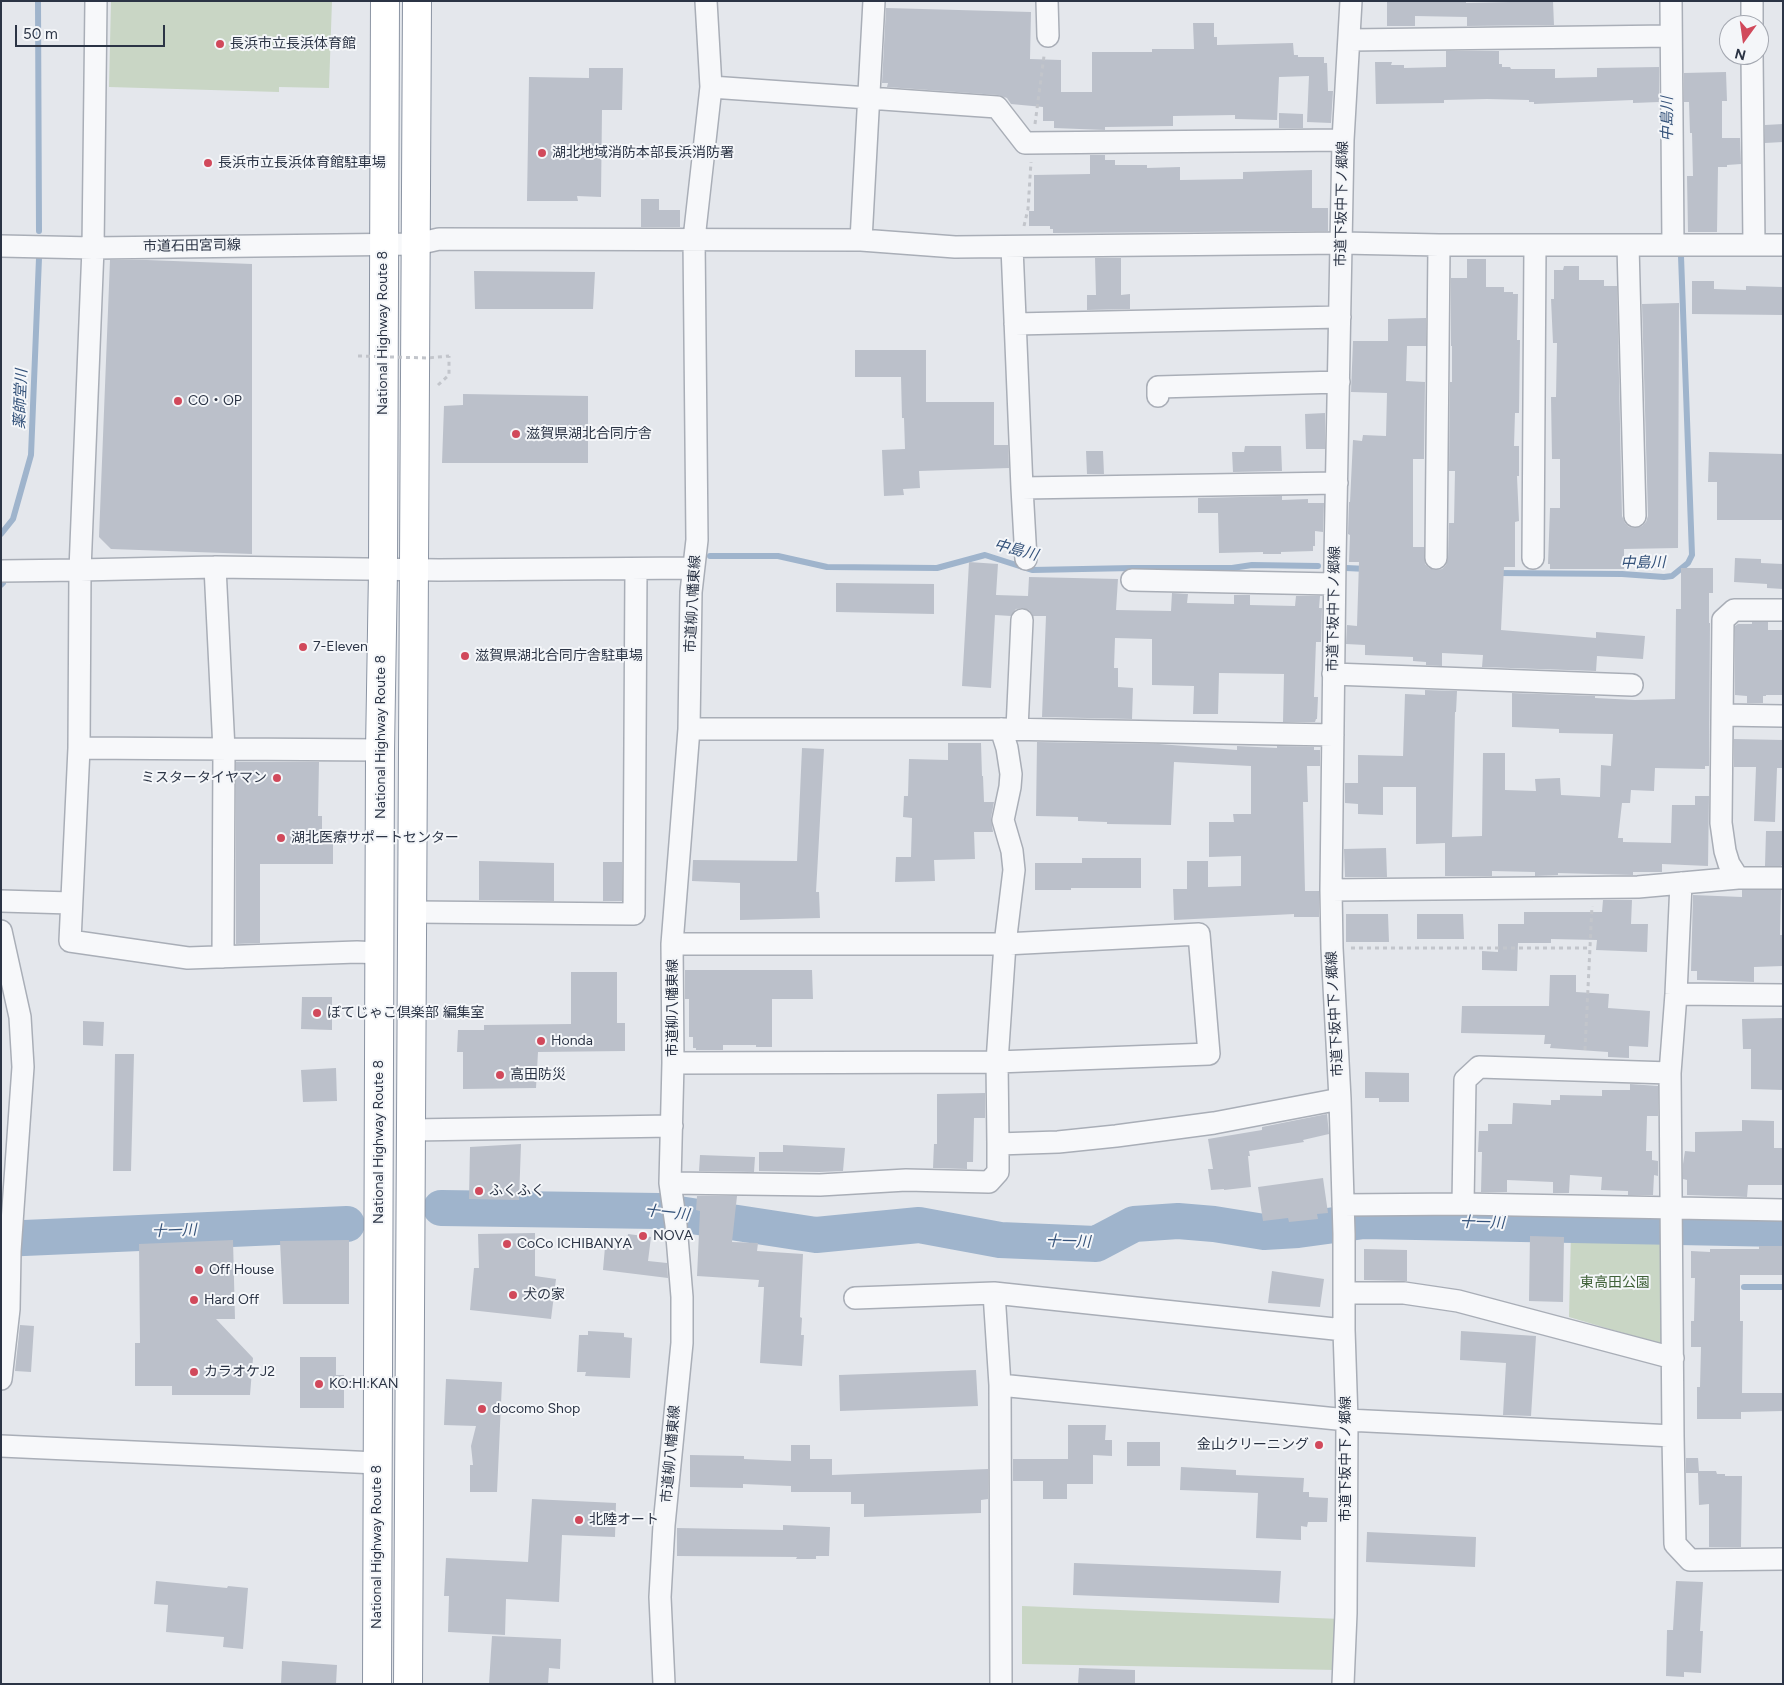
<!DOCTYPE html>
<meta charset="utf-8">
<style>
body{margin:0}
#map{position:relative;width:1784px;height:1685px;overflow:hidden;background:#e4e7ec;font-family:Figtree,sans-serif}
canvas{display:block}
.frame{position:absolute;inset:0;border:2px solid #2b3445;pointer-events:none}
.north{position:absolute;left:1719px;top:15px;width:50px;height:50px;box-sizing:border-box;background:#f4f6f9;border:1px solid #a4a8b1;border-radius:50%;rotate:194deg;font-size:14px;font-weight:700;line-height:20px;text-align:center;color:#2b3445}
.north::after{content:'';display:block;margin:auto;width:18px;height:22px;background:#d1495b;clip-path:polygon(50% 0,100% 100%,50% 72%,0 100%)}
.scale{position:absolute;left:15px;top:25px;width:150px;height:22px;box-sizing:border-box;border:2px solid #2b3445;border-top:0;padding-left:6px;font-size:15px;line-height:18px;white-space:nowrap;color:#2b3445;-webkit-text-stroke:4px #f4f6f9;paint-order:stroke}
</style>
<div id="map">
<canvas width="1784" height="1685"></canvas>
<div class="frame"></div>
<div class="north">N</div>
<div class="scale">50 m</div>
</div>
<script>
const ctx = document.querySelector('canvas').getContext('2d');
ctx.lineJoin = 'round';
function paint(path, color) { ctx.fillStyle = color; ctx.fill(path, 'evenodd'); }
const shape = rows => new Path2D(rows.map(r => 'M' + r).join(''));
function stroke(path, color, width, dash) { ctx.strokeStyle = color; ctx.lineWidth = width; ctx.lineCap = dash ? 'butt' : 'round'; ctx.setLineDash(dash || []); ctx.stroke(path); }
function write(font, color, halo, rows, align = 'center') {
  ctx.font = font + ' Figtree,"Noto Sans JP",sans-serif'; ctx.lineWidth = 4; ctx.setLineDash([]); ctx.textBaseline = 'middle'; ctx.strokeStyle = halo; ctx.fillStyle = color; for (const [text, x, y, turn = 0] of rows) {
    ctx.save(); ctx.translate(x, y); ctx.rotate((+turn || 0) * Math.PI / 180); ctx.textAlign = isNaN(turn) ? turn : align; if (halo) ctx.strokeText(text, 0, 0); ctx.fillText(text, 0, 0); ctx.restore();
  }
}
paint(shape([
 [111,1,332,1,329,88,279,87,279,92,109,87],
 [1571,1232,1660,1234,1663,1345,1569,1317],
 [1022,1606,1341,1619,1336,1670,1022,1664]
]), '#c9d6c5');
stroke(shape([
 [38,1,39,231],
 [1,534,13,519,31,455,39,258],
 [710,556,778,556,827,567,937,568,985,555,1032,570,1133,568,1232,568,1252,565,1318,566],
 [1346,568,1367,569],
 [1497,573,1622,574,1664,577,1672,576,1688,563,1692,555,1681,256],
 [1,585,3,583],
 [1744,1287,1783,1287]
]), '#9fb4cc', 6);
stroke(shape([
 [441,1208,659,1211,816,1235,919,1225,1000,1240,1096,1244,1134,1224,1178,1221,1214,1224,1264,1232,1298,1230,1364,1221,1783,1229],
 [1,1239,347,1224]
]), '#9fb4cc', 36);
paint(shape([
 [1387,1,1466,1,1466,3,1553,1,1554,25,1467,26,1467,17,1415,16,1415,26,1387,26],
 [886,8,1031,12,1030,59,1061,60,1061,92,1092,92,1092,52,1152,52,1152,49,1194,49,1193,23,1214,23,1214,37,1217,37,1217,45,1293,43,1294,55,1298,55,1298,57,1324,57,1324,63,1327,63,1328,91,1333,91,1331,123,1307,122,1309,76,1279,77,1277,120,1235,119,1235,115,1173,116,1173,126,1105,127,1105,130,1054,128,1054,121,1043,121,1043,107,1011,104,1007,98,998,95,887,87,888,83,882,83],
 [1446,51,1499,51,1499,64,1502,64,1502,67,1510,67,1511,69,1555,69,1555,78,1597,77,1597,68,1659,67,1659,102,1633,103,1633,100,1534,104,1534,102,1529,102,1529,100,1487,99,1444,100,1444,103,1376,104,1375,62,1392,62,1391,65,1404,65,1404,68,1446,67],
 [589,68,623,68,622,110,602,110,601,197,577,196,578,201,527,201,529,77,589,78],
 [1726,72,1727,101,1722,101,1722,138,1740,138,1741,164,1727,165,1727,167,1718,167,1717,232,1688,232,1687,176,1693,176,1692,133,1690,133,1689,102,1684,102,1684,73],
 [1279,113,1303,114,1303,128,1279,128],
 [1783,124,1783,142,1765,143,1765,125],
 [1090,155,1105,155,1105,160,1115,160,1115,165,1147,165,1147,168,1180,167,1180,180,1243,179,1243,172,1312,170,1312,208,1328,208,1328,231,1053,233,1053,229,1050,229,1050,226,1029,226,1029,211,1034,211,1034,175,1090,174],
 [641,199,659,199,659,210,680,210,680,227,641,227],
 [1095,258,1121,258,1121,295,1130,294,1130,309,1087,310,1087,295,1096,295],
 [1467,259,1486,259,1486,287,1504,287,1504,292,1513,292,1513,294,1518,294,1517,340,1520,340,1519,413,1515,413,1514,446,1519,446,1519,476,1517,476,1519,521,1515,522,1515,567,1504,567,1501,630,1596,638,1596,632,1645,636,1643,659,1597,656,1596,671,1482,667,1483,655,1442,653,1442,666,1426,665,1426,662,1413,661,1413,657,1365,655,1365,645,1346,644,1347,625,1357,626,1359,562,1349,562,1350,535,1348,534,1349,502,1350,502,1353,440,1362,441,1363,435,1386,436,1387,393,1351,392,1353,341,1388,341,1388,319,1426,318,1426,346,1407,346,1406,381,1425,382,1424,459,1413,459,1413,547,1424,547,1425,564,1429,568,1435,570,1442,569,1446,565,1448,558,1449,523,1454,523,1455,471,1449,471,1450,382,1452,382,1452,346,1451,346,1451,278,1467,278],
 [110,260,147,260,252,264,252,554,111,549,99,537],
 [1564,266,1579,266,1579,280,1604,280,1604,286,1617,286,1622,516,1625,523,1629,527,1635,528,1642,526,1646,522,1648,516,1642,304,1679,303,1678,548,1624,549,1624,569,1550,569,1550,564,1548,564,1550,508,1560,508,1560,459,1552,459,1551,397,1556,397,1557,343,1553,343,1551,299,1554,299,1554,270,1563,270],
 [474,271,595,272,593,309,475,309],
 [1692,281,1714,281,1714,289,1746,290,1746,286,1783,287,1783,315,1692,314],
 [855,350,926,350,926,402,994,402,994,445,1008,445,1009,468,919,471,920,488,903,489,904,495,884,496,882,450,905,449,904,418,902,418,901,377,855,377],
 [463,394,588,396,588,463,442,463,444,406,463,405],
 [1325,413,1325,449,1306,449,1305,414],
 [1245,446,1281,446,1282,471,1233,472,1232,452,1244,452],
 [1086,451,1103,451,1104,474,1087,474],
 [1709,452,1783,454,1783,520,1717,520,1717,482,1708,482],
 [1282,496,1282,500,1308,499,1308,503,1324,503,1323,532,1315,531,1315,546,1313,546,1313,551,1281,552,1281,554,1263,554,1263,552,1219,553,1218,513,1198,513,1198,498],
 [1735,558,1761,559,1761,563,1783,564,1783,589,1767,588,1767,584,1734,582],
 [969,562,998,564,996,595,1028,596,1029,577,1118,579,1116,610,1171,611,1172,593,1188,594,1187,603,1234,604,1234,595,1250,595,1250,605,1295,606,1296,596,1320,596,1319,608,1322,608,1321,642,1316,642,1314,697,1318,697,1317,719,1316,719,1315,722,1283,722,1284,674,1219,673,1218,714,1193,714,1194,686,1152,685,1152,639,1115,638,1114,668,1118,668,1118,687,1133,688,1132,719,1042,717,1046,616,1033,616,1029,610,1023,608,1016,609,1011,616,995,615,991,688,962,686],
 [1681,568,1713,568,1713,593,1709,593,1709,623,1710,623,1709,766,1705,766,1705,769,1655,768,1654,791,1631,790,1630,803,1622,803,1618,838,1623,838,1623,842,1671,843,1672,805,1695,805,1695,796,1709,796,1708,866,1662,864,1662,872,1633,872,1633,875,1558,873,1558,875,1535,876,1535,872,1492,871,1492,876,1445,876,1445,843,1416,844,1416,787,1383,787,1383,815,1358,814,1358,804,1345,803,1345,783,1358,783,1358,755,1403,756,1405,694,1425,695,1425,690,1457,691,1456,712,1455,712,1452,837,1482,836,1483,753,1505,753,1505,790,1536,791,1535,779,1560,778,1561,795,1600,797,1601,765,1611,766,1613,734,1559,733,1559,729,1512,727,1512,693,1595,696,1595,698,1635,700,1675,699,1676,609,1681,609],
 [836,583,934,584,934,614,836,612],
 [1752,622,1768,622,1768,630,1783,630,1783,695,1766,695,1766,696,1763,696,1763,703,1747,703,1747,696,1735,695,1735,626,1738,624,1752,624],
 [1734,739,1783,740,1783,768,1777,768,1775,822,1754,821,1756,767,1734,767],
 [1037,742,1159,744,1237,750,1237,746,1277,748,1277,746,1314,747,1314,750,1320,750,1320,766,1307,766,1308,802,1303,802,1305,891,1319,891,1319,917,1294,917,1294,914,1174,920,1173,889,1187,889,1187,861,1208,861,1208,887,1241,886,1241,856,1209,857,1209,822,1234,822,1233,814,1251,814,1251,766,1174,762,1171,825,1107,824,1107,822,1078,821,1078,817,1036,816],
 [948,743,981,743,982,776,983,776,984,802,994,802,991,818,993,832,974,832,975,859,934,860,935,881,895,882,896,857,911,857,912,818,903,817,904,796,908,796,909,759,948,760],
 [802,748,824,749,816,892,819,892,820,918,740,920,740,883,692,881,693,860,797,861],
 [236,762,319,762,318,816,322,816,322,833,329,834,329,843,333,843,333,864,260,864,260,943,236,944],
 [1766,831,1783,831,1783,864,1781,866,1765,866],
 [1386,848,1387,877,1345,877,1344,849],
 [1082,858,1141,858,1141,888,1071,888,1071,890,1035,890,1035,863,1082,863],
 [479,861,554,863,554,901,479,900],
 [603,862,622,862,622,901,603,901],
 [1742,890,1781,890,1780,935,1783,935,1783,966,1754,967,1754,982,1697,980,1697,971,1691,971,1693,895,1742,897],
 [1603,900,1632,900,1631,924,1648,924,1647,952,1596,950,1597,940,1551,939,1551,943,1518,943,1517,971,1482,970,1482,951,1498,952,1498,924,1524,924,1524,912,1602,912],
 [1346,914,1388,914,1389,942,1346,942],
 [1417,914,1463,914,1464,939,1417,939],
 [685,970,812,970,813,999,772,999,772,1047,756,1047,756,1045,723,1045,723,1050,696,1050,696,1048,693,1048,693,1037,689,1037,689,999,685,999],
 [571,972,617,972,617,1023,625,1023,625,1051,538,1052,536,1088,463,1089,463,1052,457,1052,458,1030,484,1030,484,1025,571,1024],
 [1550,975,1576,975,1576,992,1609,994,1608,1008,1650,1011,1648,1047,1629,1046,1629,1058,1608,1057,1608,1052,1550,1048,1551,1044,1544,1044,1545,1035,1461,1033,1462,1006,1549,1006],
 [302,997,332,997,332,1030,301,1029],
 [1783,1018,1783,1090,1751,1089,1751,1049,1743,1049,1742,1019],
 [83,1021,104,1022,103,1046,83,1045],
 [115,1054,134,1054,131,1171,113,1171],
 [336,1068,337,1101,303,1102,301,1070],
 [1365,1072,1409,1073,1409,1102,1379,1102,1379,1098,1365,1098],
 [1630,1084,1658,1086,1658,1116,1647,1116,1646,1151,1652,1151,1652,1160,1658,1161,1658,1176,1654,1175,1653,1195,1628,1195,1628,1191,1601,1190,1602,1177,1570,1175,1569,1193,1553,1193,1553,1182,1507,1180,1507,1192,1481,1192,1482,1152,1478,1152,1479,1131,1488,1131,1488,1124,1512,1124,1513,1103,1551,1105,1551,1100,1560,1100,1560,1095,1602,1096,1602,1090,1630,1090],
 [985,1093,985,1118,974,1118,973,1162,967,1162,967,1169,933,1168,934,1144,937,1144,937,1094],
 [1327,1114,1329,1134,1303,1140,1304,1142,1249,1151,1250,1156,1248,1156,1251,1187,1224,1190,1224,1189,1211,1190,1208,1169,1213,1169,1208,1139,1262,1130,1262,1127],
 [1742,1120,1774,1121,1774,1148,1783,1148,1783,1185,1748,1185,1747,1197,1687,1195,1687,1180,1683,1179,1683,1164,1685,1151,1695,1152,1695,1132,1742,1131],
 [521,1144,519,1200,469,1199,470,1147],
 [783,1145,845,1148,843,1171,820,1172,759,1171,759,1152,783,1152],
 [700,1155,755,1157,754,1172,699,1171],
 [1323,1178,1328,1213,1317,1214,1318,1219,1289,1222,1288,1218,1263,1221,1258,1187],
 [697,1196,737,1196,732,1242,758,1243,757,1251,803,1254,800,1317,802,1318,801,1335,804,1335,802,1366,760,1363,764,1287,758,1287,759,1280,697,1276,700,1211,696,1210],
 [535,1233,535,1276,556,1279,551,1319,470,1310,474,1268,479,1268,478,1234],
 [628,1234,651,1237,648,1261,667,1263,668,1278,603,1270,605,1247,626,1249],
 [1530,1236,1564,1237,1563,1302,1529,1301],
 [233,1240,235,1319,216,1319,253,1358,250,1395,172,1395,172,1386,135,1386,135,1343,140,1343,139,1244],
 [349,1240,349,1304,283,1304,280,1241],
 [1759,1246,1783,1246,1783,1275,1740,1275,1740,1321,1743,1321,1742,1393,1783,1393,1783,1411,1741,1412,1741,1419,1697,1419,1697,1387,1700,1387,1701,1347,1691,1347,1691,1321,1694,1321,1695,1278,1691,1278,1691,1251,1710,1252,1710,1249,1759,1249],
 [1364,1249,1407,1250,1407,1281,1364,1280],
 [1272,1271,1324,1279,1320,1307,1268,1303],
 [20,1325,34,1326,31,1372,15,1371],
 [588,1331,624,1333,624,1337,632,1338,630,1378,585,1376,586,1372,577,1372,579,1335,588,1335],
 [1461,1331,1536,1336,1531,1416,1503,1415,1506,1363,1460,1360],
 [300,1357,336,1357,336,1375,344,1375,344,1408,300,1408],
 [976,1370,978,1406,840,1411,839,1375],
 [446,1379,502,1382,497,1492,470,1492,470,1465,473,1465,471,1446,476,1426,444,1425],
 [1068,1425,1106,1425,1105,1440,1112,1440,1112,1456,1093,1455,1093,1484,1067,1484,1067,1499,1043,1499,1043,1481,1013,1481,1013,1459,1068,1459],
 [1127,1442,1160,1442,1160,1466,1127,1466],
 [791,1445,810,1445,810,1459,832,1459,832,1475,988,1469,988,1499,981,1500,981,1513,864,1517,864,1504,851,1504,851,1492,791,1492,791,1486,743,1484,743,1488,690,1487,690,1455,744,1456,744,1459,791,1461],
 [1686,1458,1698,1458,1699,1471,1716,1471,1717,1474,1725,1474,1725,1476,1742,1476,1741,1547,1709,1547,1709,1504,1699,1505,1698,1473,1686,1473],
 [1181,1467,1236,1470,1236,1475,1304,1478,1303,1492,1309,1492,1309,1497,1328,1498,1327,1522,1308,1522,1307,1527,1301,1526,1301,1540,1256,1538,1258,1493,1180,1490],
 [532,1499,616,1503,615,1537,562,1535,559,1602,506,1599,505,1635,448,1632,449,1596,444,1596,446,1558,528,1562],
 [783,1525,830,1527,829,1556,816,1556,816,1559,796,1559,797,1557,677,1556,677,1528,783,1530],
 [1367,1532,1476,1537,1475,1567,1366,1562],
 [1074,1563,1281,1571,1279,1603,1073,1595],
 [156,1581,227,1588,228,1586,248,1588,243,1649,223,1647,224,1637,166,1632,168,1605,154,1604],
 [1676,1581,1703,1582,1700,1631,1703,1631,1701,1673,1684,1672,1684,1677,1666,1676,1667,1630,1673,1630],
 [492,1636,561,1639,560,1669,549,1668,548,1684,489,1684],
 [282,1661,337,1665,336,1684,281,1684],
 [1079,1668,1135,1670,1135,1684,1078,1684]
]), '#bbc0ca');
const minor = shape([
 [96,1,93,248,80,570,215,567,439,570,693,568],
 [1047,1,1048,36],
 [1671,1,1673,245],
 [1752,1,1752,25],
 [1350,40,1671,36],
 [1752,55,1754,245],
 [711,87,997,107,1025,143,1343,140],
 [861,240,874,1],
 [1628,245,1635,516],
 [1,246,93,248,417,244,439,239,861,240,955,247,1342,243,1439,245,1783,245],
 [1012,247,1022,488,1337,483],
 [1015,324,1340,317],
 [1158,396,1158,387,1339,382],
 [1022,488,1026,559],
 [1436,558,1439,245],
 [1533,558,1535,245],
 [215,567,224,750,223,957],
 [1,571,80,570,79,748,70,941,188,958,357,952,380,953],
 [1132,580,1334,584],
 [1333,674,1632,685],
 [1723,715,1783,716],
 [689,729,1001,729,1333,735],
 [1017,729,1022,620],
 [79,748,380,750],
 [1738,878,1729,864,1725,851,1721,823,1723,620,1734,610,1783,610],
 [1331,890,1638,887,1738,878,1783,878],
 [1,901,71,903],
 [413,912,634,914,636,569],
 [1,931,20,1017,23,1067,10,1251,9,1309,1,1379],
 [672,944,1005,944,1199,934,1209,1054,997,1062,673,1063],
 [1676,994,1783,995],
 [1670,1073,1676,994,1681,883],
 [412,1130,672,1126],
 [998,1144,997,1062,1005,944,1014,870,1012,851,1003,820,1010,787,1011,774,1007,748,1001,729],
 [670,1183,820,1185,906,1180,989,1182,998,1172,998,1144,1058,1142,1116,1136,1214,1123,1340,1099],
 [1463,1204,1465,1080,1479,1067,1670,1073,1673,1436],
 [1343,1205,1463,1204,1783,1210],
 [994,1293,1344,1330],
 [1344,1293,1404,1293,1458,1301,1673,1358],
 [855,1298,994,1293,1000,1385,1347,1420,1673,1436,1675,1544,1690,1560,1783,1559],
 [1000,1385,1001,1684],
 [1,1446,377,1463],
 [664,1684,660,1597,664,1525,682,1343,682,1297,676,1225,670,1183,673,1063,672,944,689,729,691,592,697,540,694,239,711,87,706,1],
 [1343,1684,1346,1613,1347,1420,1344,1330,1344,1234,1340,1099,1332,948,1331,890,1335,559,1343,140,1351,1]
]);
const highway = shape([
 [377,1684,380,750,383,570,385,1],
 [408,1684,417,1]
]);
stroke(minor, '#a9aeb7', 24);
stroke(highway, '#8b94a3', 30);
stroke(shape([
 [1035,124,1044,56],
 [1024,226,1028,209,1031,162],
 [438,385,449,375,449,356],
 [1351,948,1590,948],
 [1585,1050,1592,906]
]), '#c2c5cb', 3, [4, 4]);
stroke(minor, '#f7f8fa', 21);
stroke(highway, '#fff', 28);
stroke(shape([
 [358,356,427,358,449,356]
]), '#c2c5cb', 3, [4, 4]);
for (const [x, y, r, color] of [
 [220,44,5,"#d1495b"],
 [542,153,5,"#d1495b"],
 [208,163,5,"#d1495b"],
 [178,401,5,"#d1495b"],
 [516,434,5,"#d1495b"],
 [303,647,5,"#d1495b"],
 [465,656,5,"#d1495b"],
 [277,778,5,"#d1495b"],
 [281,838,5,"#d1495b"],
 [317,1013,5,"#d1495b"],
 [541,1041,5,"#d1495b"],
 [500,1075,5,"#d1495b"],
 [479,1191,5,"#d1495b"],
 [643,1236,5,"#d1495b"],
 [507,1244,5,"#d1495b"],
 [199,1270,5,"#d1495b"],
 [513,1295,5,"#d1495b"],
 [194,1300,5,"#d1495b"],
 [194,1372,5,"#d1495b"],
 [319,1384,5,"#d1495b"],
 [482,1409,5,"#d1495b"],
 [1319,1445,5,"#d1495b"],
 [579,1520,5,"#d1495b"]
]) { const dot = new Path2D(); dot.arc(x, y, r, 0, 2 * Math.PI); ctx.fillStyle = color; ctx.fill(dot); stroke(dot, '#f4f6f9', 2); }
write('14px', '#2b3445', '#f4f6f9', [
 ["長浜市立長浜体育館",230,44],
 ["湖北地域消防本部長浜消防署",552,153],
 ["長浜市立長浜体育館駐車場",218,163],
 ["CO・OP",188,401],
 ["滋賀県湖北合同庁舎",526,434],
 ["7-Eleven",313,647],
 ["滋賀県湖北合同庁舎駐車場",475,656],
 ["ミスタータイヤマン",267,778,"right"],
 ["湖北医療サポートセンター",291,838],
 ["ぼてじゃこ倶楽部 編集室",327,1013],
 ["Honda",551,1041],
 ["高田防災",510,1075],
 ["ふくふく",489,1191],
 ["NOVA",653,1236],
 ["CoCo ICHIBANYA",517,1244],
 ["Off House",209,1270],
 ["犬の家",523,1295],
 ["Hard Off",204,1300],
 ["カラオケJ2",204,1372],
 ["KO:HI:KAN",329,1384],
 ["docomo Shop",492,1409],
 ["金山クリーニング",1309,1445,"right"],
 ["北陸オート",589,1520]
], 'left');
write('14px', '#2b3445', '#f4f6f9', [
 ["市道下坂中下ノ郷線",1342,204,-89],
 ["市道石田宮司線",192,246,-1],
 ["National Highway Route 8",383,333,-90],
 ["市道柳八幡東線",693,604,-87],
 ["市道下坂中下ノ郷線",1334,609,-89],
 ["National Highway Route 8",381,737,-90],
 ["市道柳八幡東線",673,1008,-90],
 ["市道下坂中下ノ郷線",1335,1014,-93],
 ["National Highway Route 8",379,1142,-90],
 ["市道柳八幡東線",671,1454,-85],
 ["市道下坂中下ノ郷線",1346,1459,-90],
 ["National Highway Route 8",377,1547,-90]
]);
write('14px', '#3f6138', '#f4f6f9', [
 ["東高田公園",1615,1283]
]);
write('italic 15px', '#34527a', '#f4f6f9', [
 ["中島川",1668,119,-90],
 ["薬師堂川",21,399,-88],
 ["中島川",1016,550,15],
 ["中島川",1643,563,-1],
 ["十一川",667,1213,6],
 ["十一川",1482,1223,1],
 ["十一川",174,1231,-2],
 ["十一川",1068,1242,1]
]);
</script>
